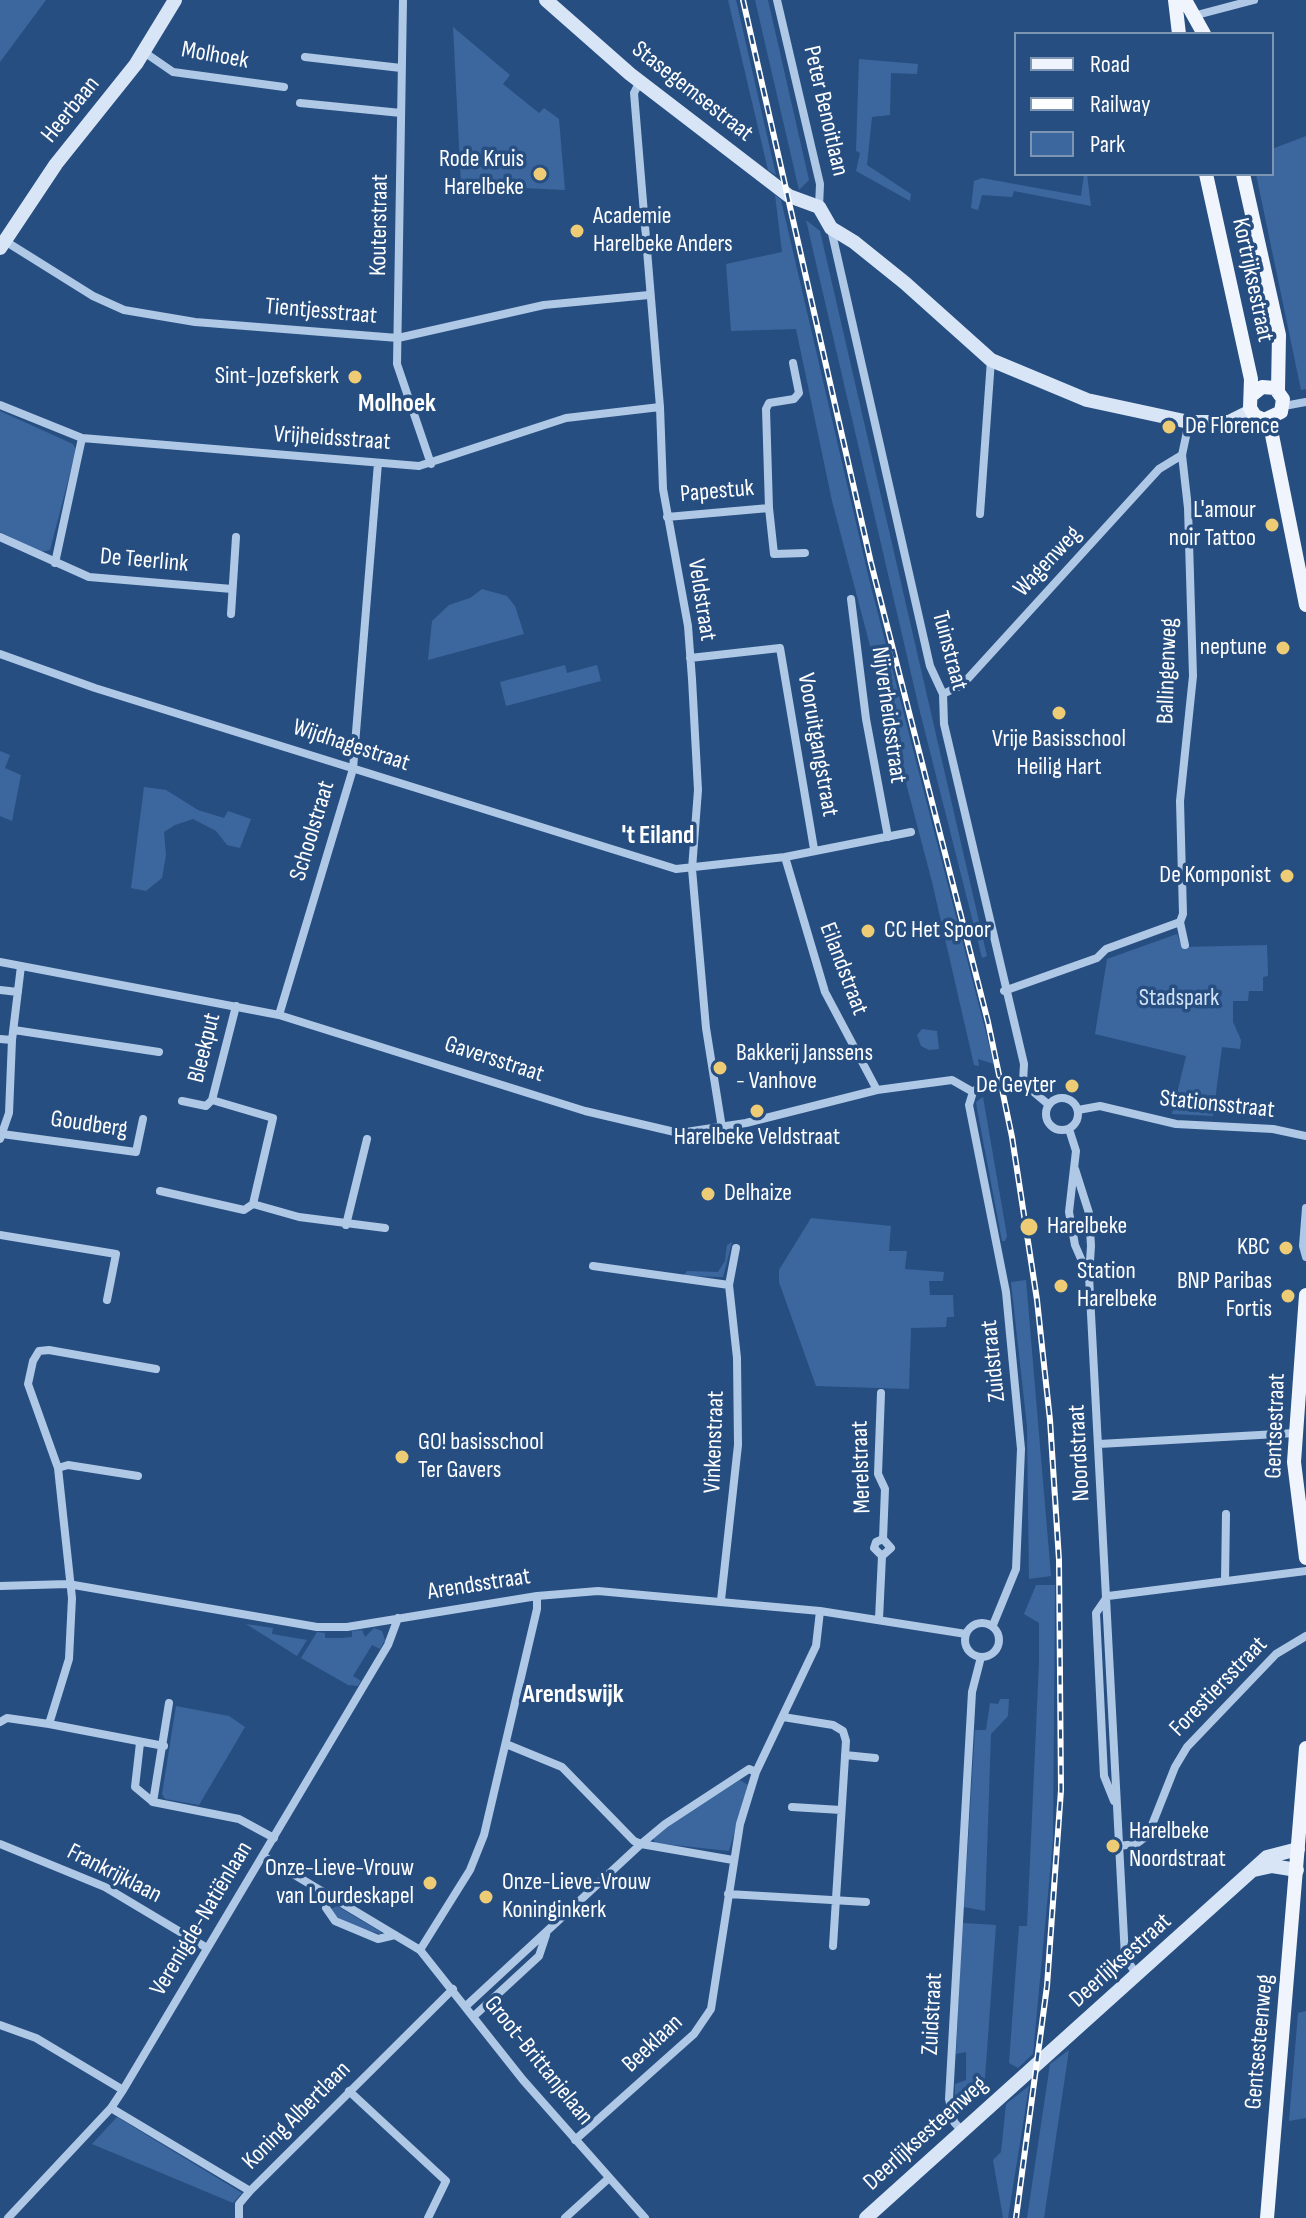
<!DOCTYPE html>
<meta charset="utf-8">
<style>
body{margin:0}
#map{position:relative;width:1306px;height:2218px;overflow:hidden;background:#274e81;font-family:"Sofia Sans Condensed",sans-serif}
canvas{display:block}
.legend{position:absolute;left:1014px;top:32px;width:260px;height:144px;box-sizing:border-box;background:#274e81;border:2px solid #7d95b3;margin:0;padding:10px 14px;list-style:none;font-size:24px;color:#fff}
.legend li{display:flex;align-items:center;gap:16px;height:40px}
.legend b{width:40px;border:2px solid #7d95b3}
</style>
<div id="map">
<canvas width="1306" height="2218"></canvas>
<ul class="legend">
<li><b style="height:10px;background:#f0f5fd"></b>Road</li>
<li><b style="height:10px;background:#fff"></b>Railway</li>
<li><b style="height:22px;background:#3c679e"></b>Park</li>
</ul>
</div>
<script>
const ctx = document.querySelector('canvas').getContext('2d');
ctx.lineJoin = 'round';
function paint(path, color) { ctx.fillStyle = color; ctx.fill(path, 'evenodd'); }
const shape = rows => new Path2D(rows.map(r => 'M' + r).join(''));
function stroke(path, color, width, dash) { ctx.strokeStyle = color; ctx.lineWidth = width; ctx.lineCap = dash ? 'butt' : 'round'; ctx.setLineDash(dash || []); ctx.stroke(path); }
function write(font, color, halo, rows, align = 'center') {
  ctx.font = font + ' "Sofia Sans Condensed",sans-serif'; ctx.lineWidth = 7; ctx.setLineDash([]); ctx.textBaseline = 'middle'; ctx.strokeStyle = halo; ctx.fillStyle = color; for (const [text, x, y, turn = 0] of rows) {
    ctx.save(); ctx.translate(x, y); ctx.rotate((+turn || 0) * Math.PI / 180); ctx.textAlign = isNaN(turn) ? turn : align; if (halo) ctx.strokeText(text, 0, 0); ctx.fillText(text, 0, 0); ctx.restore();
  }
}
paint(shape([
 [0,0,46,0,0,62],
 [728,0,736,0,776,175,768,170],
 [755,0,768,0,809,180,799,190],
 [453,27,510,75,503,84,539,113,544,108,559,119,565,190,461,185],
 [859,59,918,64,917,74,891,73,890,115,872,117,867,165,911,194,910,201,856,171,860,153,856,151],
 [1306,136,1306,389,1301,390,1256,174,1272,174,1272,149],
 [1084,174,1087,174,1091,206,1014,191,1012,197,982,195,978,210,971,208,974,181,982,178,1081,196],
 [775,195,781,200,869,579,994,1064,978,1059,979,1066,974,1065,932,882,832,501,796,329,731,331,726,264,782,252],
 [806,220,820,231,987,956,982,958,919,708],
 [0,411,73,444,76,450,50,550,41,552,0,532],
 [482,589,507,596,515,606,524,634,428,660,432,621,449,605,470,598],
 [565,665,567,673,597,665,601,681,506,706,500,682],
 [0,751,10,755,5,768,21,775,12,821,0,816],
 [144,787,166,790,198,810,224,818,228,811,251,819,240,848,227,845,216,831,193,819,175,825,164,832,166,855,162,878,146,891,131,888],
 [1177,934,1182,947,1267,945,1268,976,1263,977,1263,991,1249,991,1248,1001,1233,1001,1233,1022,1241,1040,1240,1049,1222,1047,1213,1116,1172,1114,1186,1056,1095,1034,1107,959],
 [922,1029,937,1031,939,1049,929,1050,921,1046,917,1035],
 [983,1097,1007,1236,1005,1241,1002,1241,978,1114,976,1102],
 [811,1218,891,1226,889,1251,907,1251,905,1269,944,1272,943,1281,929,1281,930,1295,953,1295,954,1317,947,1317,946,1327,911,1328,909,1389,816,1386,779,1282,779,1270],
 [732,1242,723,1277,683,1276,687,1271,718,1272,725,1261,727,1245],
 [1026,1280,1051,1576,1029,1579,1027,1427,1011,1282],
 [1036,1585,1055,1585,1053,1840,1033,2054,1018,2068,1009,2063,1019,1926,1027,1926,1039,1662,1039,1623,1024,1614],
 [246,1624,273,1628,272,1634,307,1640,297,1656],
 [374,1628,382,1631,385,1640,380,1649,372,1645,353,1676,361,1681,358,1686,348,1685,301,1658,317,1632,325,1633,325,1638,342,1638,352,1637,352,1631,362,1630,365,1637],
 [1000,1699,1009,1699,1008,1716,991,1734,985,1911,964,1907,975,1730,986,1730,990,1703,998,1704],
 [176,1706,229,1716,245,1727,199,1805,165,1799,162,1794],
 [740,1780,748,1785,729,1851,655,1843,653,1838,667,1826],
 [337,1906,381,1932,381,1934,357,1928,332,1914,331,1909],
 [962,1923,996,1925,985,2078,955,2098,955,2084,966,2080,966,2052,956,2054],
 [1306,2011,1306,2118,1289,2121,1298,2013],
 [1069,2050,1044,2218,1027,2218,1050,2064],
 [1029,2086,1008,2218,1003,2218,993,2160,1001,2152,1006,2104],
 [117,2117,242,2193,233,2203,92,2144]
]), '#3c679e');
stroke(shape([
 [403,0,397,364,431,464],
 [777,0,820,184,819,207],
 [1193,16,1254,0],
 [144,52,173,72,284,87],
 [305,57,401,68],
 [640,81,634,93,660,407,663,489,688,626,692,679,698,790,692,869,706,1028,722,1128],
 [300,103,401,113],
 [831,229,930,666,943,694,944,724,1024,1064,1023,1083],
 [5,241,93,296,124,310,195,322,398,338,544,305,649,295],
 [793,363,799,393,794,399,769,403,766,409,769,508,774,554,805,553],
 [0,405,82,438,419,466,566,418,660,407],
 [1284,406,1306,402],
 [980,514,991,360],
 [667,517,769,508],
 [0,537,89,577,232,589],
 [55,563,82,438],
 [851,599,866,719,888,837],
 [231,614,236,537],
 [0,654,95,688,676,869,785,857,911,832],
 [690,658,780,648,814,849],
 [943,694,962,685,1159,469,1182,455],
 [785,857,825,992,877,1090],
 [1180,922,1185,945],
 [0,962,279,1015,585,1111,679,1133,746,1123,877,1090,952,1080,973,1092],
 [0,990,18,992],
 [1004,991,1097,958,1106,949,1180,922,1183,914,1180,801,1193,676,1188,508,1182,455,1189,422],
 [279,1015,353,769,378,463],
 [14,1030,159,1052],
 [0,1039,12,1040],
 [1023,1083,1049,1105],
 [973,1092,969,1105,1006,1292,1021,1449,1016,1569,993,1625],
 [973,1092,979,1087,1023,1083],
 '1046 1114a16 16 0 1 1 32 0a16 16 0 1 1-32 0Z',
 [182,1101,206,1106,212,1100],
 [1078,1110,1100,1106,1176,1124,1273,1129,1306,1136],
 [1069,1129,1076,1151,1069,1212,1075,1245,1088,1275],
 [2,1134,136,1152,143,1119],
 [0,1139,9,1113,12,1040,21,966],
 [1075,1169,1089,1213,1091,1246,1089,1276,1125,1957,1137,1975],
 [160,1191,244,1210,253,1204,273,1118,212,1100,236,1006],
 [253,1204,299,1217,385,1228],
 [1306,1208,1303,1246,1306,1257],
 [346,1225,367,1139],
 [0,1235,116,1254,107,1300],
 [593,1266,729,1285,737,1358,738,1445,721,1600],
 [729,1285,736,1248],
 [881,1393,878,1474,885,1489,883,1539,891,1548,882,1556],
 [1099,1444,1295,1433],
 [58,1468,68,1465,138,1476],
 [1225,1581,1226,1514],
 [0,1586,68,1584,317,1627,347,1627,537,1596,598,1591,820,1611,966,1634],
 [1108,1596,1306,1571],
 [1107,1597,1096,1613,1104,1776,1114,1801],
 [879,1619,882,1556,874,1548,876,1542,883,1539],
 '965 1640a17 17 0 1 1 34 0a17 17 0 1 1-34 0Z',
 [783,1717,833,1725,843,1731,846,1741,833,1946],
 [0,1722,7,1718,49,1724,164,1746],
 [49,1724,69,1659,72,1598,58,1468,28,1384,33,1361,39,1351,49,1350,156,1369],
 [140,1743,135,1787,153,1802,239,1819,274,1838],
 [845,1755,875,1758],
 [153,1802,169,1703],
 [792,1807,841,1810],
 [0,1844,105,1887,207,1948],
 [1118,1846,1136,1844,1148,1835,1175,1767,1187,1747,1276,1654,1306,1636],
 [263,1856,420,1950,523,2080,645,2218],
 [733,1860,641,1844,665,1824,749,1769,756,1772],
 [328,1894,326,1908,335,1921,378,1939,395,1935],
 [728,1894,866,1902],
 [420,1950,470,1870,484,1835,537,1609,537,1596],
 [466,2006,641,1844,634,1841,562,1767,506,1744],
 [474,2016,539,1956,546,1935],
 [0,2025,36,2038,123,2090],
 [349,2091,446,2181,428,2218],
 [111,2108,250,2191],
 [962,2131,954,2122,949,2099,972,1692,981,1657],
 [575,2140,694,2034,711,2009,740,1824,756,1772,816,1646,820,1611],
 [8,2218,111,2108,123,2090,388,1645,398,1618],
 [239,2218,239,2204,250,2191,453,1989],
 [565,2218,609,2178]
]), '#afc8e6', 8);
stroke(shape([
 [546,0,630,74,789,196,819,207,831,228,854,242,905,283,991,360,1087,400,1189,422,1229,422,1251,411],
 [0,248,56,164,136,64,175,0],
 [1254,1870,1272,1866,1297,1870],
 [866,2218,1267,1857,1298,1849]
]), '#d8e5f6', 14);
stroke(shape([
 [1175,0,1179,34],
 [1185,0,1204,34],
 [1206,174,1251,379,1250,408,1255,416,1264,420,1281,412,1283,399,1275,388,1262,387,1252,395],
 [1243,174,1279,335,1278,390],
 [1269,420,1306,605],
 [1306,1295,1294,1462,1306,1558],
 [1267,2218,1306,1748]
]), '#f0f5fd', 14);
const rail = shape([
 [743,0,871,563,988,1022,1012,1137,1037,1300,1050,1420,1059,1560,1061,1790,1047,1986,1016,2218]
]);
stroke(rail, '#fff', 6);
stroke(rail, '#274e81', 3, [9]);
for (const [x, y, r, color] of [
 [540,174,8,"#eecc75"],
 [577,231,8,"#eecc75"],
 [355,377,8,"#eecc75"],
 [1169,427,8,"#eecc75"],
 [1272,525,8,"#eecc75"],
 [1283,648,8,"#eecc75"],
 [1059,713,8,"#eecc75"],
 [1287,876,8,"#eecc75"],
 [868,931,8,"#eecc75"],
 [720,1068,8,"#eecc75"],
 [1072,1086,8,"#eecc75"],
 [757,1111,8,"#eecc75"],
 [708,1194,8,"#eecc75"],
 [1029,1227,10,"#eecc75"],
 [1286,1248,8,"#eecc75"],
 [1061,1286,8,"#eecc75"],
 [1288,1296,8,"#eecc75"],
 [402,1457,8,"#eecc75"],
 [1113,1846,8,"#eecc75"],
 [430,1883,8,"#eecc75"],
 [486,1897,8,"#eecc75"]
]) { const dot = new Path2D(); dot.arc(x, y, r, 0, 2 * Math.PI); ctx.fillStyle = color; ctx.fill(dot); stroke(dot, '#274e81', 3); }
write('24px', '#fff', '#274e81', [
 ["Molhoek",215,56,10],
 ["Stasegemsestraat",692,92,38],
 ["Heerbaan",71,110,-51],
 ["Peter Benoitlaan",825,111,77],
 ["Kouterstraat",380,225,-89],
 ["Kortrijksestraat",1252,280,78],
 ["Tientjesstraat",321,312,5],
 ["Vrijheidsstraat",332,439,4],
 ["Papestuk",717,492,-5],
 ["De Teerlink",144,561,5],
 ["Wagenweg",1048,562,-47],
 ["Veldstraat",701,600,81],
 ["Tuinstraat",949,651,75],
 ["Ballingenweg",1168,671,-88],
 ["Nijverheidsstraat",888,715,82],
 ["Vooruitgangstraat",817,745,80],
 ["Wijdhagestraat",351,746,18],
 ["Schoolstraat",313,831,-73],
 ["Eilandstraat",843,969,69],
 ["Bleekput",205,1048,-76],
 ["Gaversstraat",494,1060,18],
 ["Stationsstraat",1217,1105,6],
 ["Goudberg",89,1125,8],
 ["Zuidstraat",994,1361,-96],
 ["Gentsestraat",1276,1426,-88],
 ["Vinkenstraat",715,1442,-88],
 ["Noordstraat",1080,1453,-93],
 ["Merelstraat",862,1467,-92],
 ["Arendsstraat",479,1585,-9],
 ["Forestiersstraat",1219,1687,-46],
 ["Frankrijklaan",114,1874,27],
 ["Verenigde-Natiënlaan",202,1919,-59],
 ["Deerlijksestraat",1121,1961,-42],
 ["Zuidstraat",933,2014,-87],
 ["Gentsesteenweg",1260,2042,-85],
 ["Beeklaan",653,2044,-43],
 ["Groot-Brittanjelaan",538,2061,51],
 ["Koning Albertlaan",297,2116,-45],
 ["Deerlijksesteenweg",926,2134,-42]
]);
write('24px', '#fff', '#274e81', [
 ["Rode Kruis",524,160,"right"],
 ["Harelbeke",524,188,"right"],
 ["Academie",593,217],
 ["Harelbeke Anders",593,245],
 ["Sint-Jozefskerk",339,377,"right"],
 ["De Florence",1185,427],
 ["L'amour",1256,511,"right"],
 ["noir Tattoo",1256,539,"right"],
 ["neptune",1267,648,"right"],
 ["Vrije Basisschool",1059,740,"center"],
 ["Heilig Hart",1059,768,"center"],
 ["De Komponist",1271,876,"right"],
 ["CC Het Spoor",884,931],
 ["Bakkerij Janssens",736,1054],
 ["- Vanhove",736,1082],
 ["De Geyter",1056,1086,"right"],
 ["Harelbeke Veldstraat",757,1138,"center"],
 ["Delhaize",724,1194],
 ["Harelbeke",1047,1227],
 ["KBC",1270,1248,"right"],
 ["Station",1077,1272],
 ["Harelbeke",1077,1300],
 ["BNP Paribas",1272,1282,"right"],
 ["Fortis",1272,1310,"right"],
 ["GO! basisschool",418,1443],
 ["Ter Gavers",418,1471],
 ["Harelbeke",1129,1832],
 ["Noordstraat",1129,1860],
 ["Onze-Lieve-Vrouw",414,1869,"right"],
 ["van Lourdeskapel",414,1897,"right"],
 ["Onze-Lieve-Vrouw",502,1883],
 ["Koninginkerk",502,1911]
], 'left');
write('24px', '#d2e2f5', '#274e81', [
 ["Stadspark",1179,999]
]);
write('bold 26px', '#fff', '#274e81', [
 ["Molhoek",397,404],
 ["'t Eiland",658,836],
 ["Arendswijk",573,1695]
]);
</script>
